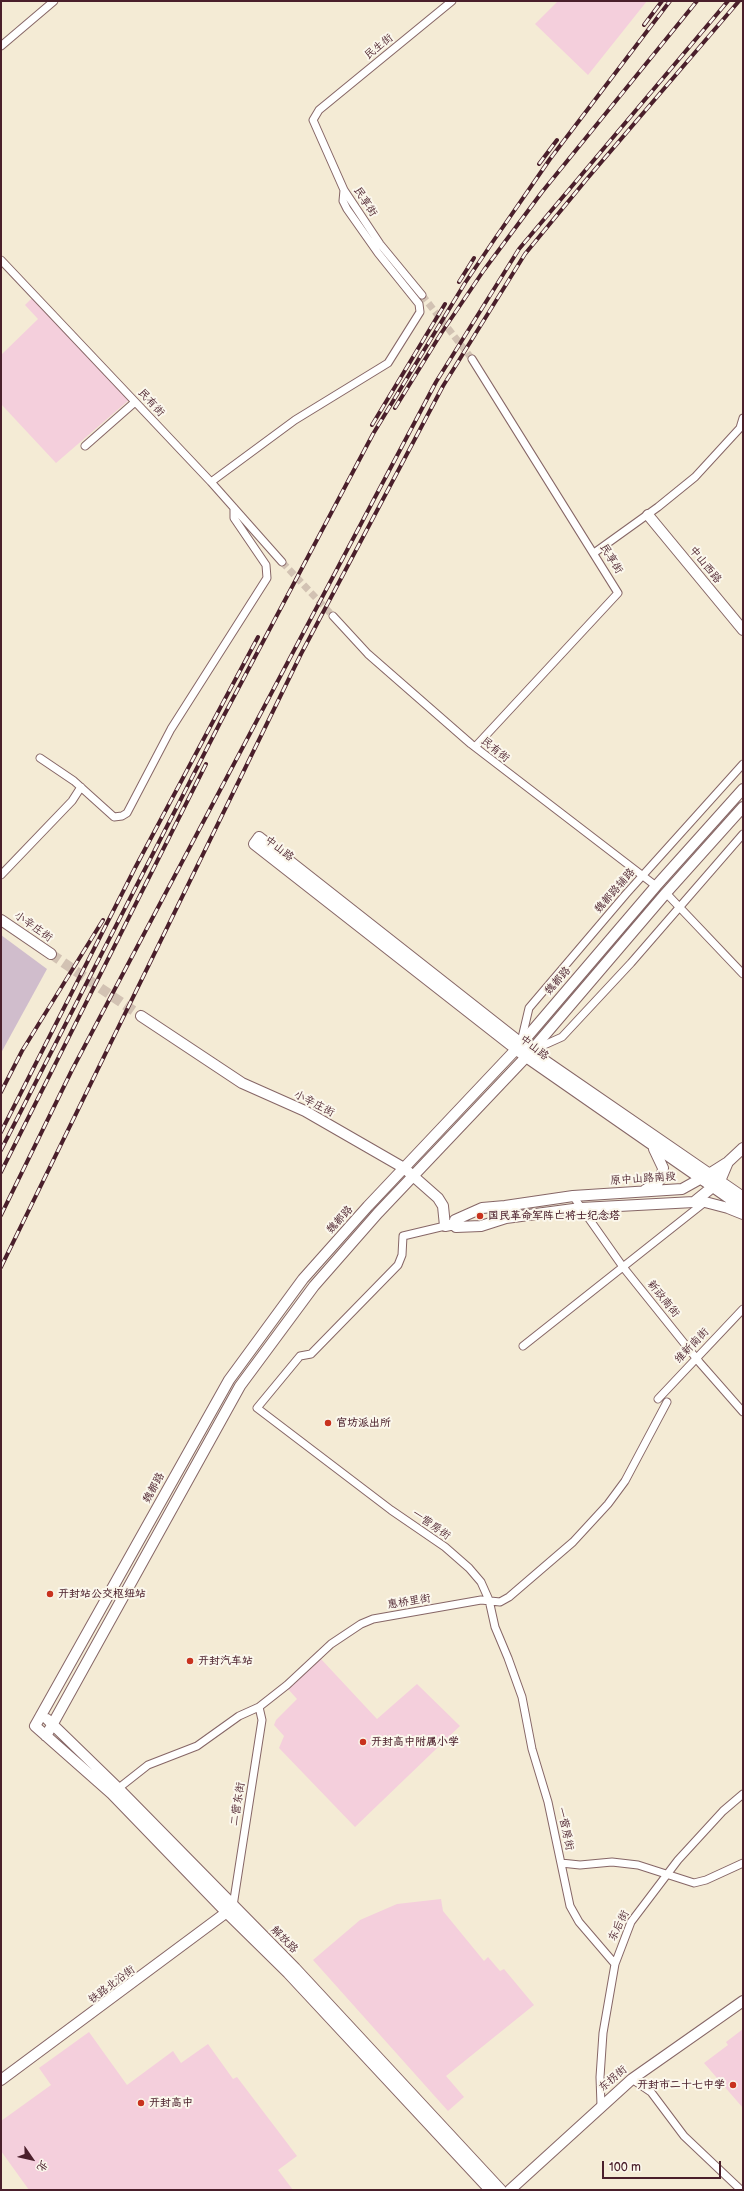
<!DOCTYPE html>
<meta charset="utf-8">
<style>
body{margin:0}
#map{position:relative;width:744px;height:2191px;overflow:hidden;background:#f4ebd5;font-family:"Balsamiq Sans","LXGW WenKai TC",sans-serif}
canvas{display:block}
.frame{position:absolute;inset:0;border:2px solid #4a1f2b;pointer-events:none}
.north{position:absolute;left:12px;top:2139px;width:40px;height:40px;-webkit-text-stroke:3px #fbf7ec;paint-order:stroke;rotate:124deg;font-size:11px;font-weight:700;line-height:16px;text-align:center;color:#4a1f2b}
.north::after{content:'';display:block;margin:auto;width:14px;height:18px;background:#4a1f2b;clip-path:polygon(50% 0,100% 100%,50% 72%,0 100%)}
.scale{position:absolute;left:602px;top:2161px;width:119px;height:18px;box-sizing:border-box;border:2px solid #4a1f2b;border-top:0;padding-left:5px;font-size:12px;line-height:14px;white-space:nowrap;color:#4a1f2b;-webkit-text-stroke:3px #fbf7ec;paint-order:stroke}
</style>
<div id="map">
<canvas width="744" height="2191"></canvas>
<div class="frame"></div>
<div class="north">北</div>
<div class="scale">100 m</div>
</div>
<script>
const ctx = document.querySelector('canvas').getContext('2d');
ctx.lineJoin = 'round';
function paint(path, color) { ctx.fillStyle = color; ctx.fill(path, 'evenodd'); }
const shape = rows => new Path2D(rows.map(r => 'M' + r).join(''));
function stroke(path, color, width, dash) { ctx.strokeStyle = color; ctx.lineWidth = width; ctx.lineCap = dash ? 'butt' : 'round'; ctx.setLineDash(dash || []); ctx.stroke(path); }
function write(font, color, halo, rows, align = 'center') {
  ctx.font = font + ' "Balsamiq Sans","LXGW WenKai TC",sans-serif'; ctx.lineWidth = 4; ctx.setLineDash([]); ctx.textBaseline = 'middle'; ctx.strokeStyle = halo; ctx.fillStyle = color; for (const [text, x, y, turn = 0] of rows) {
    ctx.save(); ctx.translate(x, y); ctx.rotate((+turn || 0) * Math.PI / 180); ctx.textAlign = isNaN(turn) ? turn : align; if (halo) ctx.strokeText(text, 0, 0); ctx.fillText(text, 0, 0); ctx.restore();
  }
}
paint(shape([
 [558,1,647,1,588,75,535,24],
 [33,297,129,400,56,463,1,404,1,355,38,319,25,305],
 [321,1659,377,1719,417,1684,460,1726,355,1827,279,1748,284,1736,274,1725,276,1720,297,1699,288,1689],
 [441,1899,443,1911,484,1961,488,1957,500,1971,504,1969,534,2005,446,2076,464,2097,448,2111,313,1960,360,1920,397,1904],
 [743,2029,743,2108,704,2063,728,2045,726,2042],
 [89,2032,127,2085,173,2051,181,2063,208,2044,233,2079,237,2077,297,2156,278,2170,293,2190,29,2190,1,2151,1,2121,51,2085,39,2068]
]), '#f4cfdc');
paint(shape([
 [1,935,47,969,1,1053]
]), '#d0bdcc');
stroke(shape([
 [422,295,472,359],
 [282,562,333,616]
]), '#d2c2b3', 7, [7, 3.5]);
stroke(shape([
 [51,954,141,1016]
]), '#d2c2b3', 10, [10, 5]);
const street = shape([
 [1,46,54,1],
 [1,260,211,482,282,562],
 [422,295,380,244,344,190,313,120,319,110,452,1],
 [472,359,618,593,475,747],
 [85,446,135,402],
 [211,482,295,420,388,363,420,312,419,304,378,253,347,209,343,201,344,190],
 [594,553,658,507,695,477,740,428,743,418],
 [333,616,368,654,471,744,656,886],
 [40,758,74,781,114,817,122,816,127,813,171,729,267,578,266,565,234,518,234,508],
 [1,875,72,801,81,787],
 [666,893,743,974],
 [521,1042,529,1008,626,894,743,764],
 [533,1050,562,1037,631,963,743,834],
 [573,1196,623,1267,700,1363,743,1412],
 [445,1226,403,1236,402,1255,398,1265,311,1354,300,1356,257,1408,391,1510,445,1547,469,1568,481,1582,489,1600,495,1627,508,1658,522,1697,532,1749,548,1802,570,1906,579,1922,615,1964],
 [523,1346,705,1202],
 [658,1399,743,1309],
 [115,1791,148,1765,197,1746,239,1716,259,1707,287,1685,331,1644,361,1624,373,1619,481,1600,500,1602,509,1597,573,1542,608,1504,625,1481,667,1402],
 [561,1863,580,1865,612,1862,638,1865,694,1883,706,1880,743,1863],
 [233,1906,262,1720,259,1707],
 [632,2079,651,2092,684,2136,741,2190],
 [601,2105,600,2077,603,2033,615,1964,631,1922,678,1860,723,1811,743,1794]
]);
const secondary = shape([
 [648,515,743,630],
 [1,920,51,954],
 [141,1016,242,1083,305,1111,404,1168,438,1198,443,1206,445,1226,455,1224],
 [645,1190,659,1181,662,1176,663,1168,654,1149],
 [743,1197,531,1051,259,837,254,844,526,1057,743,1208],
 [694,1202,705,1202,728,1208,743,1214],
 [455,1224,455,1220,482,1208,505,1206,573,1196,682,1189,709,1174,728,1162,743,1148],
 [455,1224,456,1227,481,1226,506,1218,581,1208,694,1202,720,1181,728,1162],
 [47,1719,118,1788,295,1968,501,2190],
 [46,1736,240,1386,314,1286,378,1213,526,1057,666,893,743,807],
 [1,2080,231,1909],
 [490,2190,288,1973,228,1914,112,1794,35,1726,229,1380,303,1279,368,1206,521,1044,656,886,743,789],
 [510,2190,632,2079,743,2001]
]);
stroke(street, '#866666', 9);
stroke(secondary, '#866666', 12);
stroke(street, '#fff', 7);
stroke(secondary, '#fff', 10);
const rail = shape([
 [644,25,662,1],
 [539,164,557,140],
 [459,282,474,258],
 [395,408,442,332,484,270,542,192,697,1],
 [372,425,445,304],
 [1,1092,22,1051,103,920],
 [1,1132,135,868,258,637],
 [1,1150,221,721,373,434,465,283,494,240,550,159,670,1],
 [1,1172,206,764],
 [1,1215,72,1070,436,382,519,249,728,1],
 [1,1267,301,654,443,386,525,254,586,180,739,1]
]);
stroke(rail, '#4a1f2b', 4);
stroke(rail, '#fbf7ec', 2.5, [8]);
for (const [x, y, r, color] of [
 [480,1216,4,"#c8321e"],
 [328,1423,4,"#c8321e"],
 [50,1594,4,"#c8321e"],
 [190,1661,4,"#c8321e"],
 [363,1742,4,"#c8321e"],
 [733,2085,4,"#c8321e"],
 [141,2103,4,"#c8321e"]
]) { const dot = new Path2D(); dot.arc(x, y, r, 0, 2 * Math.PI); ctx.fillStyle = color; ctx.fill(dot); stroke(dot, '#fbf7ec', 1.5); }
write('11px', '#4a1f2b', '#fbf7ec', [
 ["民生街",379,47,-39],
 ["民享街",365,202,57],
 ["民有街",151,403,47],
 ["民享街",611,559,58],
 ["中山西路",705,565,51],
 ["民有街",495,750,39],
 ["中山路",279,849,38],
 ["魏都路辅路",615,891,-49],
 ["小辛庄街",33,927,35],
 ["魏都路",558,981,-49],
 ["中山路",534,1048,38],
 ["小辛庄街",314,1104,27],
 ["原中山路南段",643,1179,-4],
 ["魏都路",340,1220,-48],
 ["新政南街",663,1299,51],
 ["维新南街",692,1346,-46],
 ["魏都路",154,1488,-61],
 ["一营房街",431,1525,35],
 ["惠桥里街",409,1602,-9],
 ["二营东街",238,1804,-81],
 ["一营房街",565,1829,78],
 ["东后街",619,1926,-64],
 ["解放路",284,1940,45],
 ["铁路北沿街",112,1985,-37],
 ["东拐街",613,2079,-40]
]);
write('bold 11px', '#4a1f2b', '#fbf7ec', [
 ["国民革命军阵亡将士纪念塔",488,1216],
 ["官坊派出所",336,1423],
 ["开封站公交枢纽站",58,1594],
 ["开封汽车站",198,1661],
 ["开封高中附属小学",371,1742],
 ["开封市二十七中学",725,2085,"right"],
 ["开封高中",149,2103]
], 'left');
</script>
